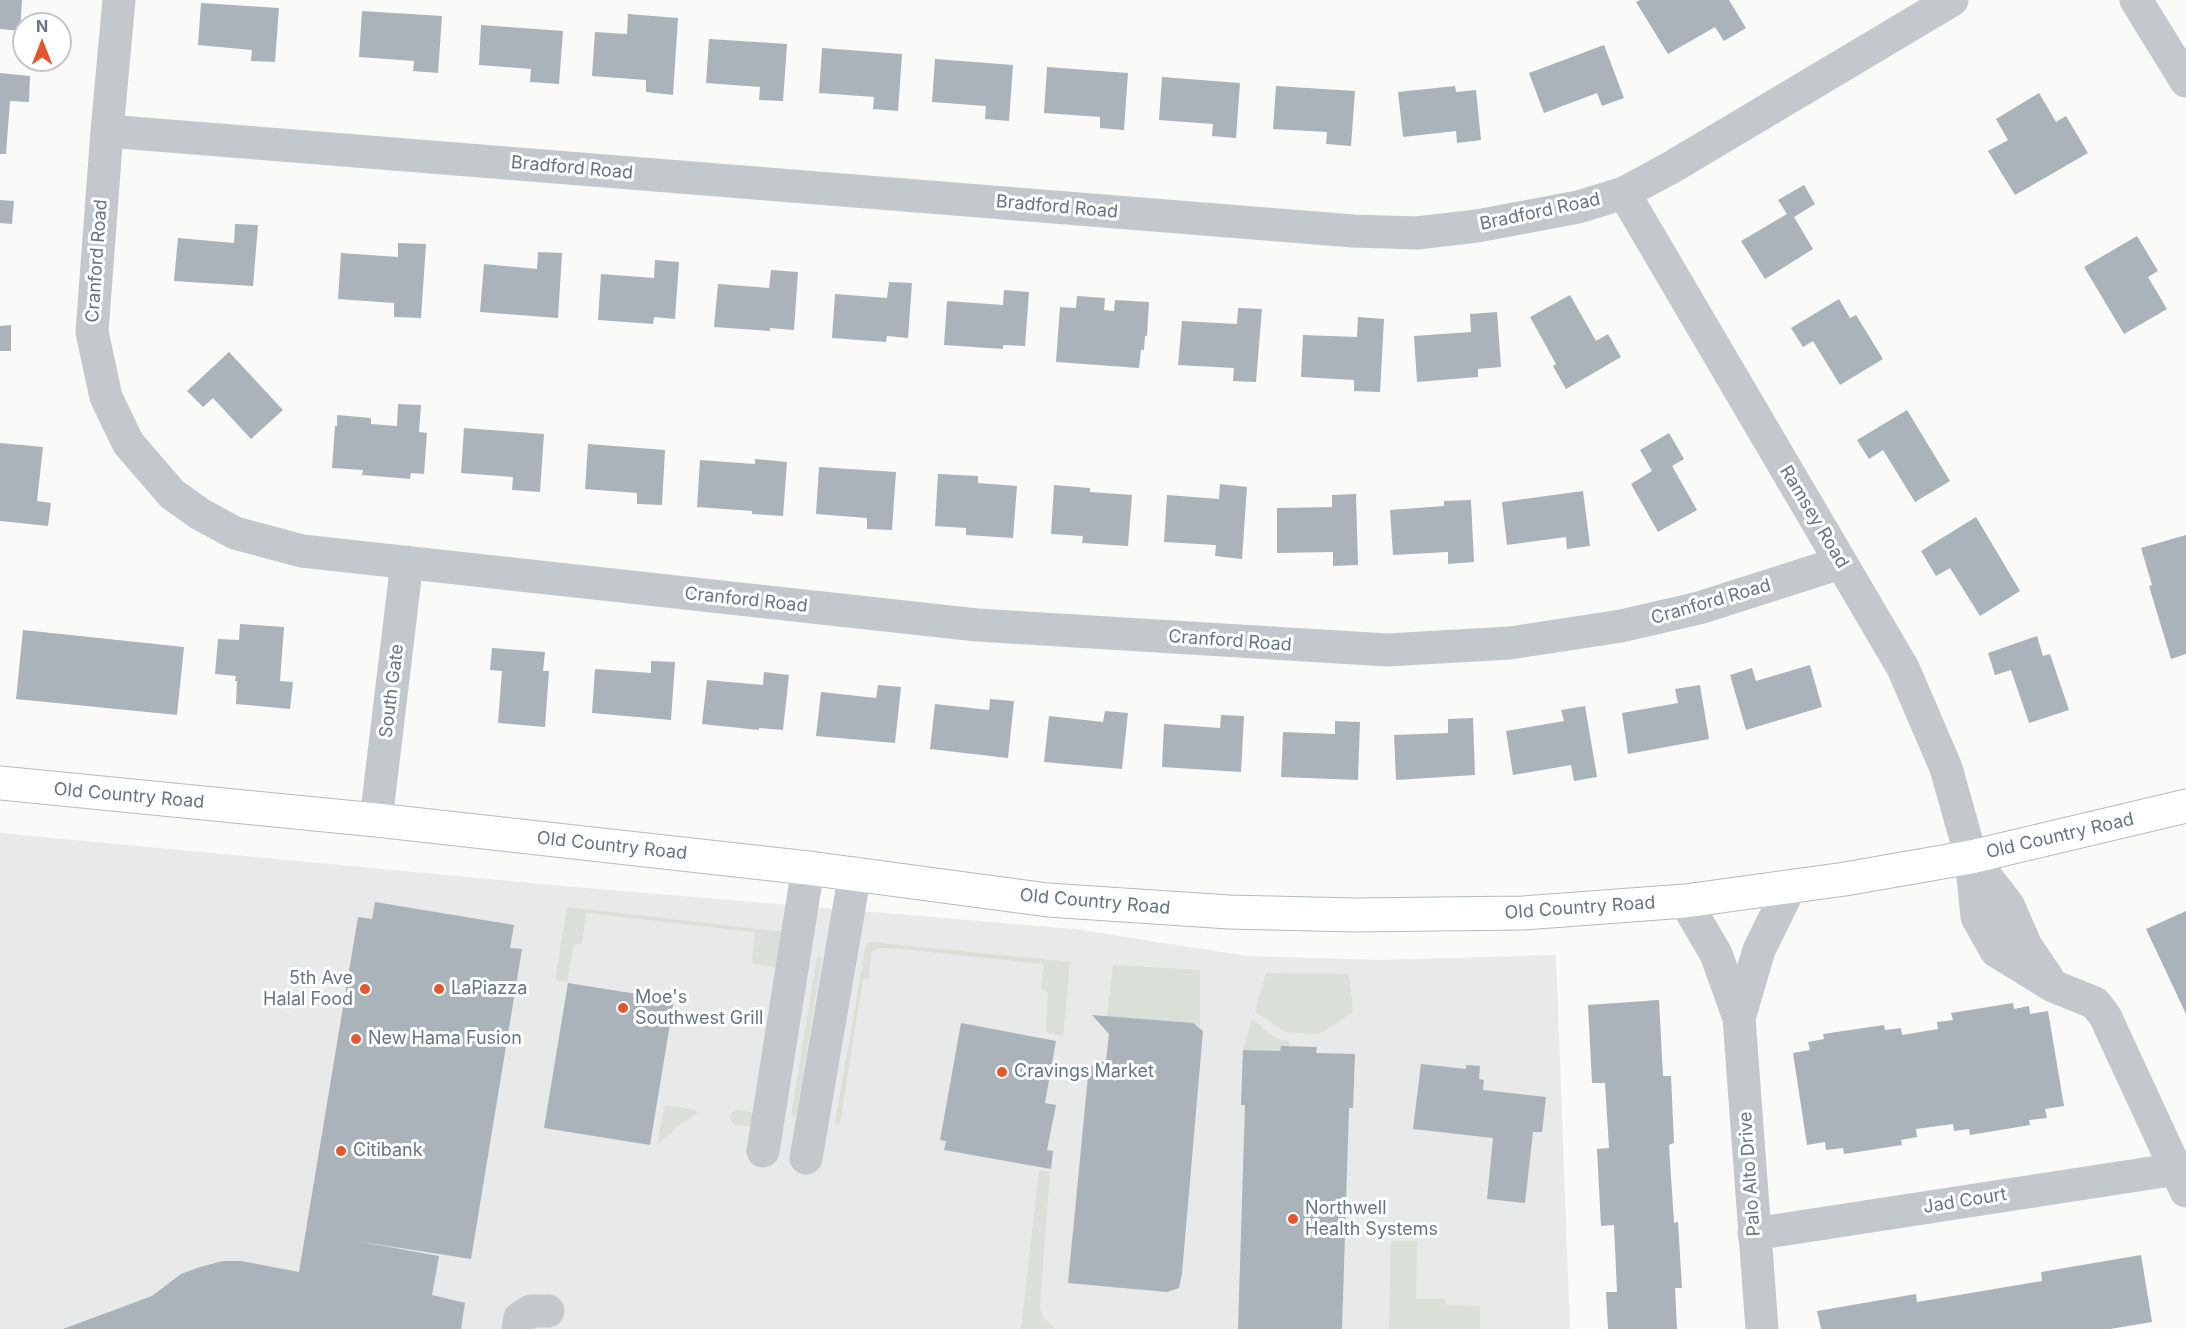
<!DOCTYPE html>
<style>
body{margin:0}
#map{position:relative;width:2186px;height:1329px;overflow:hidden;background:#fafaf8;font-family:Inter,sans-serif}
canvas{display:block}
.north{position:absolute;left:12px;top:12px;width:60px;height:60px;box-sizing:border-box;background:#fff;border:2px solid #c1c8cd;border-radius:50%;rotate:0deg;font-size:16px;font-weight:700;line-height:24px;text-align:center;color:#657683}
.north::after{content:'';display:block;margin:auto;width:21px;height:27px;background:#e4572e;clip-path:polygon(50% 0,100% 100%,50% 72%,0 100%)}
</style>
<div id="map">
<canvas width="2186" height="1329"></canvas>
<div class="north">N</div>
</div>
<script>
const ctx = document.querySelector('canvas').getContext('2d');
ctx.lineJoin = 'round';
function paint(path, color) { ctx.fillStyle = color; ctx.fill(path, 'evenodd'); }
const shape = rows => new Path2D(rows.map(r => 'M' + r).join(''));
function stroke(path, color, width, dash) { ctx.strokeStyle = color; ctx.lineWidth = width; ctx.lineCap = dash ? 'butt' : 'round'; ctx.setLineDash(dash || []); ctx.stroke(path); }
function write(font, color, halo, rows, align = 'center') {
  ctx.font = font + ' Inter,sans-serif'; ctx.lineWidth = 6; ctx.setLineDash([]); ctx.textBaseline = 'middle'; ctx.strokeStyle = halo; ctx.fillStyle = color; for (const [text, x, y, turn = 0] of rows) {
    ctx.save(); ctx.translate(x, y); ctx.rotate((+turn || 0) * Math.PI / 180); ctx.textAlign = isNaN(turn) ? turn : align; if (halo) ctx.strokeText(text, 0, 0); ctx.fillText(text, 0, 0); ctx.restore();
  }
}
paint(shape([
 [0,833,563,886,1075,929,1247,956,1381,960,1556,955,1570,1329,0,1329]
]), '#e8e9e9');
paint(shape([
 [567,907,784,932,786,938,783,956,790,957,763,1124,761,1128,735,1125,731,1121,730,1116,732,1112,737,1110,761,1114,784,969,753,964,752,959,755,932,586,913,582,944,574,944,567,982,555,980],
 [870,942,1070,962,1063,1036,1046,1032,1048,992,1041,989,1044,964,901,949,878,948,871,953,869,979,863,979,840,1124,835,1123,866,944],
 [817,957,822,957,796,1116,794,1118,791,1115],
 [1113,965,1200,970,1200,1027,1193,1023,1107,1016],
 [1266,973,1349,974,1353,1012,1324,1031,1315,1034,1285,1032,1255,1011],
 [1252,1019,1274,1037,1281,1040,1289,1041,1289,1047,1281,1046,1280,1051,1243,1050],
 [665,1105,696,1110,697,1113,678,1126,657,1145],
 [1039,1170,1050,1172,1040,1305,1042,1317,1054,1327,1053,1329,1021,1329],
 [1391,1241,1417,1241,1416,1299,1445,1299,1446,1305,1480,1306,1480,1329,1389,1329]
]), '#dadfd7');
paint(shape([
 [0,0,22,0,20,31,0,29],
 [1640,0,1729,0,1746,28,1724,41,1715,27,1668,54,1636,2],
 [201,3,279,8,275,62,251,61,252,50,198,45],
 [362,11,442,16,438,73,413,71,414,61,359,57],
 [628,14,678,18,673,95,646,92,646,80,592,76,595,32,627,34],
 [481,25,563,31,559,84,530,82,531,69,479,65],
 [709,39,787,44,783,101,759,100,760,87,706,83],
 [1604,45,1624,98,1602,106,1597,93,1544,113,1529,73],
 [822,48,902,54,898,111,873,109,874,97,819,93],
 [935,59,1013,65,1009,121,985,119,986,106,932,102],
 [1047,67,1128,73,1124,130,1100,128,1100,117,1044,113],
 [0,73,30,76,29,102,10,101,6,154,0,154],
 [1162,77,1240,83,1236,138,1212,136,1213,124,1159,120],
 [1276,86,1355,91,1351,146,1326,144,1327,132,1273,129],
 [1455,86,1456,92,1476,90,1481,140,1457,143,1456,131,1403,137,1398,92],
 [2039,93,2056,122,2066,116,2088,153,2015,195,1988,151,2008,140,1996,119],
 [1804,185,1815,204,1794,217,1813,249,1765,279,1741,241,1787,214,1778,200],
 [0,200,14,201,12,224,0,223],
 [235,224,258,225,253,286,174,281,178,238,234,243],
 [2137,236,2158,271,2148,277,2167,309,2124,334,2084,267],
 [398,243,426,244,421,318,394,317,394,303,338,299,341,253,398,257],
 [538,252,562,253,558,318,480,312,484,264,537,269],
 [655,260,679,262,675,319,654,317,653,324,598,320,601,274,654,278],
 [771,270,798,272,794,330,770,328,770,331,714,327,718,284,769,288],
 [889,282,912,283,908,338,887,336,886,342,832,338,835,294,887,298],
 [1004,290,1029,292,1025,346,1003,345,1003,349,944,345,947,301,1003,305],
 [1570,295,1596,341,1608,334,1621,357,1566,389,1553,366,1556,364,1530,317],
 [1077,296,1105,298,1104,310,1114,311,1115,300,1149,302,1147,336,1145,336,1144,350,1141,350,1139,368,1056,362,1060,307,1076,308],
 [1839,299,1850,318,1856,315,1883,359,1840,385,1813,341,1803,347,1791,328],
 [1238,308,1262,309,1256,382,1233,381,1234,368,1178,365,1182,321,1237,324],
 [1497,312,1501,367,1478,369,1478,377,1417,382,1414,336,1471,332,1470,314],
 [1358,317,1384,319,1380,392,1354,391,1354,380,1301,377,1303,335,1357,337],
 [11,325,11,351,0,351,0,326],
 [229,352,283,410,251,439,213,398,203,407,187,391],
 [398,404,421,405,419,432,427,433,424,474,411,473,410,479,362,475,363,470,332,468,335,426,337,426,337,415,371,418,371,424,397,426],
 [1907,410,1950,481,1915,502,1883,450,1869,459,1857,440],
 [464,428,544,434,540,492,512,490,513,477,461,473],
 [1669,433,1684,459,1672,466,1697,510,1658,532,1631,484,1652,471,1640,450],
 [0,443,43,447,37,501,51,503,48,526,0,521],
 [588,444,665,450,662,505,637,504,637,493,585,489],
 [755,459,787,462,783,516,752,514,752,511,697,507,700,460,755,464],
 [819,467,896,472,892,530,867,529,867,518,816,514],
 [938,474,978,476,978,483,1017,486,1013,538,966,535,966,528,935,526],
 [1220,484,1247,487,1242,559,1215,556,1216,545,1164,542,1167,495,1219,499],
 [1054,485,1090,488,1090,492,1132,495,1128,546,1082,543,1083,536,1051,534],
 [1583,491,1590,546,1567,549,1566,537,1507,545,1502,502],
 [1356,494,1358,565,1333,566,1333,552,1277,553,1277,508,1332,507,1332,495],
 [1471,500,1474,562,1448,564,1448,552,1393,555,1390,510,1444,506,1444,501],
 [1976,517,2020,591,1980,616,1950,568,1936,576,1921,551],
 [2186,535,2186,654,2171,659,2149,586,2152,585,2141,548],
 [240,624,284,627,280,681,293,682,290,709,236,704,237,681,235,681,236,676,215,674,218,639,239,640],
 [23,630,184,647,177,715,16,699],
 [2037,636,2043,656,2050,654,2069,710,2029,723,2011,670,1995,675,1988,653],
 [492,648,545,652,543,671,549,671,545,727,498,723,502,671,490,670],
 [651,661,675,662,671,720,592,713,595,669,651,673],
 [1810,665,1822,707,1746,730,1730,675,1752,668,1756,681],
 [764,672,789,675,783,730,759,728,759,730,702,724,707,680,763,685],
 [878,685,901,687,895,743,816,736,821,692,876,698],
 [1700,685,1709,739,1628,754,1622,713,1678,703,1675,689],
 [990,699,1014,701,1008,758,930,749,935,704,989,710],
 [1585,706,1597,777,1574,781,1571,765,1513,775,1506,731,1564,721,1561,710],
 [1105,711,1128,713,1122,769,1044,762,1049,716,1103,722],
 [1221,715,1244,716,1241,772,1162,767,1164,724,1220,728],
 [1473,718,1475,775,1396,780,1394,735,1448,733,1448,719],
 [1335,721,1360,722,1358,780,1281,777,1283,732,1335,734],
 [375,902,514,925,510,948,522,949,471,1259,356,1241,439,1256,432,1295,465,1303,461,1329,63,1329,152,1296,181,1274,200,1267,223,1261,241,1261,299,1272,358,917,372,919],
 [2186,911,2186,1014,2146,929],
 [568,983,674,1000,650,1145,544,1128],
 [1659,1000,1663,1076,1671,1076,1674,1143,1669,1145,1674,1223,1678,1222,1682,1288,1675,1288,1677,1329,1608,1329,1606,1292,1617,1292,1614,1225,1601,1226,1597,1149,1609,1148,1605,1083,1592,1083,1588,1005],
 [2013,1003,2014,1009,2029,1006,2030,1014,2048,1011,2064,1106,2045,1109,2047,1118,2029,1120,2030,1125,1970,1135,1969,1129,1954,1131,1953,1124,1916,1129,1917,1137,1901,1140,1902,1145,1844,1154,1843,1148,1826,1150,1825,1142,1807,1145,1793,1053,1810,1050,1808,1042,1824,1039,1823,1034,1884,1025,1885,1030,1901,1028,1902,1035,1938,1029,1937,1022,1953,1020,1951,1013],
 [1092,1015,1193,1023,1203,1031,1182,1273,1179,1288,1167,1292,1068,1283,1088,1076,1089,1070,1094,1064,1106,1061,1109,1034],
 [961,1023,1056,1041,1045,1103,1056,1105,1047,1150,1053,1151,1051,1169,944,1150,946,1141,940,1140],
 [1281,1046,1317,1047,1316,1053,1355,1054,1353,1108,1349,1108,1342,1329,1238,1329,1245,1105,1241,1105,1243,1050,1280,1051],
 [1421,1064,1466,1069,1466,1065,1480,1066,1479,1079,1484,1080,1483,1090,1546,1097,1542,1132,1533,1132,1525,1203,1487,1199,1493,1138,1413,1129],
 [2141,1255,2152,1322,2110,1329,1821,1329,1817,1311,1916,1294,1917,1302,2042,1281,2041,1272]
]), '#aab3b9');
const major = shape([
 [0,783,376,820,808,868,1048,900,1229,912,1356,915,1523,913,1685,901,1845,879,1971,857,2186,806]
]);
stroke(major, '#b5babe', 35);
stroke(shape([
 [119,0,107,131,92,332,106,397,128,443,172,494,200,514,235,533,302,551,977,625,1387,650,1510,643,1621,626,1699,608,1840,563],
 [2136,0,2186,81],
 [107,131,1353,231,1417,233,1477,226,1578,207,1624,193,1672,167,1952,0],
 [1624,193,1903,668,1946,768,1971,857,1977,917,1996,951,2053,986,2095,1003,2105,1016,2186,1191],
 [376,820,407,562],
 [1971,857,2008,905,2026,946,2047,977],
 [1685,901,1716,954,1739,1018,1762,1329],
 [1739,1018,1759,950,1790,887],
 [763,1151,808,868],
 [806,1158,855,873],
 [1754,1234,2177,1169],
 [518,1329,520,1318,531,1311,548,1311]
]), '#c3c8cc', 33);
stroke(major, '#fff', 33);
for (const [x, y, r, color] of [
 [365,989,6,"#e4572e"],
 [439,989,6,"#e4572e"],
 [623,1008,6,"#e4572e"],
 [356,1039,6,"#e4572e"],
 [1002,1072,6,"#e4572e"],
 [341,1151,6,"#e4572e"],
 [1293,1219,6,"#e4572e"]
]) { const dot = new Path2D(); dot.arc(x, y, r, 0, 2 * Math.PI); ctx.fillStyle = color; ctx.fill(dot); stroke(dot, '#fff', 2); }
write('18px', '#657683', '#fff', [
 ["Bradford Road",572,168,5],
 ["Bradford Road",1057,207,5],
 ["Bradford Road",1540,212,-12],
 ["Cranford Road",97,261,-86],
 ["Ramsey Road",1814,517,59],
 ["Cranford Road",746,600,6],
 ["Cranford Road",1711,602,-16],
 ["Cranford Road",1230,641,4],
 ["South Gate",392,691,-83],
 ["Old Country Road",129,796,5],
 ["Old Country Road",2060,836,-13],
 ["Old Country Road",612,846,6],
 ["Old Country Road",1095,902,5],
 ["Old Country Road",1580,908,-4],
 ["Palo Alto Drive",1750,1174,-94],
 ["Jad Court",1965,1201,-9]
]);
write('18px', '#657683', '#fff', [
 ["5th Ave",353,979,"right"],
 ["Halal Food",353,1000,"right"],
 ["LaPiazza",451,989],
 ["Moe's",635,998],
 ["Southwest Grill",635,1019],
 ["New Hama Fusion",368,1039],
 ["Cravings Market",1014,1072],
 ["Citibank",353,1151],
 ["Northwell",1305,1209],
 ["Health Systems",1305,1230]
], 'left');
</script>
